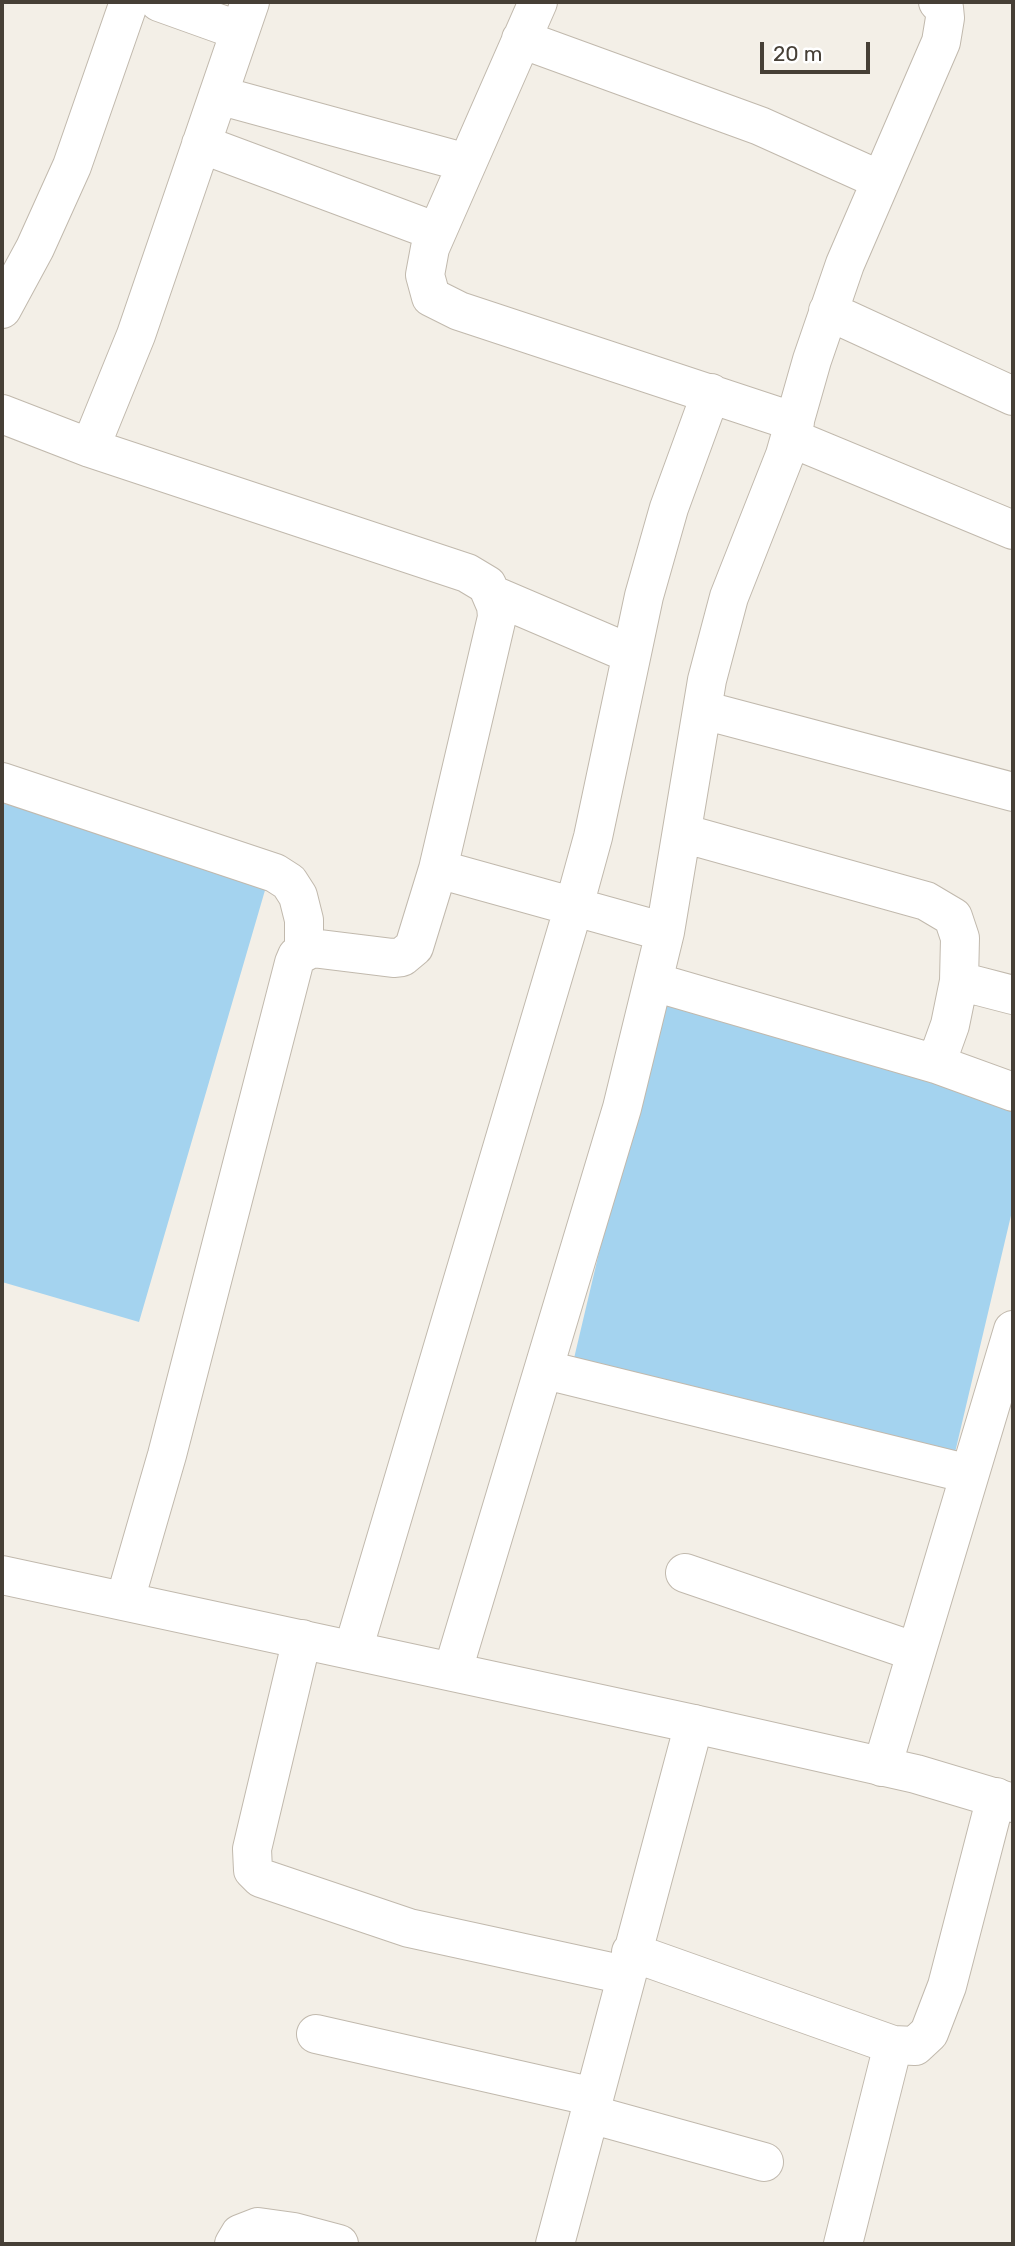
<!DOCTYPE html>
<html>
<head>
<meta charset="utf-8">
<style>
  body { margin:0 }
  #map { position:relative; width:1015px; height:2246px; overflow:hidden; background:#f3efe7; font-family:Rubik,sans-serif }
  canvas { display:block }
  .frame { position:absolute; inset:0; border:4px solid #463f36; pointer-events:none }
  .scale { position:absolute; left:760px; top:42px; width:110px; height:32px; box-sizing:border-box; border:4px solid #463f36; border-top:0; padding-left:9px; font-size:21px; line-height:24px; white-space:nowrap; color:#463f36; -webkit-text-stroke:5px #fff; paint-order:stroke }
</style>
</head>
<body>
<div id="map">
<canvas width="1015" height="2246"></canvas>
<div class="frame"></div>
<div class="scale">20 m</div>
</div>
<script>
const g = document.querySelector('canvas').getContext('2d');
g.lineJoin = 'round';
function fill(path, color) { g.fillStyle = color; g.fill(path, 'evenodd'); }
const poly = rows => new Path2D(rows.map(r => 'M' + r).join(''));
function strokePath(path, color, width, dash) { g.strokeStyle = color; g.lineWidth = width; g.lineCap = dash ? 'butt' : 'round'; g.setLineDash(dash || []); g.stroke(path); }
const water = poly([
  [2,803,268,880,139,1322,2,1282],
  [658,1003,1013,1088,1013,1207,953,1461,571,1371]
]);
const minor = poly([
  [159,2,240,31],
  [538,2,430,248,425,275,431,297,459,311,795,422],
  [521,39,760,126,880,180],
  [218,95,467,163],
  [201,144,437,232],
  [2,309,35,248,72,166,129,2],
  [828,311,1013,396],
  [2,414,90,448,467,573,487,585,496,606,497,617,438,869,414,947,402,957,393,958,312,948,297,956,294,963,167,1455,125,1600],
  [791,438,1013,530],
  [90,448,136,335,250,2],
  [493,595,631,654],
  [703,710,1013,792],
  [2,782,275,873,289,882,298,896,304,920,304,951],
  [682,833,926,901,953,917,960,938,959,981,950,1025,936,1064],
  [438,869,665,932],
  [959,981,1013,995],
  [654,982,936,1064,1013,1092],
  [546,1370,969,1474],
  [685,1573,916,1652],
  [302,1639,252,1849,253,1870,261,1878,409,1928,625,1975],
  [353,1650,574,906,593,837,644,596,669,508,711,393],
  [453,1670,622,1108,665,932,707,680,729,597,785,455,812,360,845,264,941,42,945,18,944,8,938,2],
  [882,1767,1013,1330],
  [631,1952,893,2045,915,2046,929,2033,947,1986,996,1797],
  [316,2034,594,2097],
  [590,2114,764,2162],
  [234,2244,240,2234,258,2227,294,2232,339,2244],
  [555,2244,694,1724],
  [843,2244,893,2045]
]);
const tertiary = poly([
  [2,1575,694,1724,916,1774,1013,1803]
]);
fill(water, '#a4d3ef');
strokePath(minor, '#c1b9ad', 40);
strokePath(tertiary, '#c1b9ad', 40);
strokePath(minor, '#fff', 38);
strokePath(tertiary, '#fff', 38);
</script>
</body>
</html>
